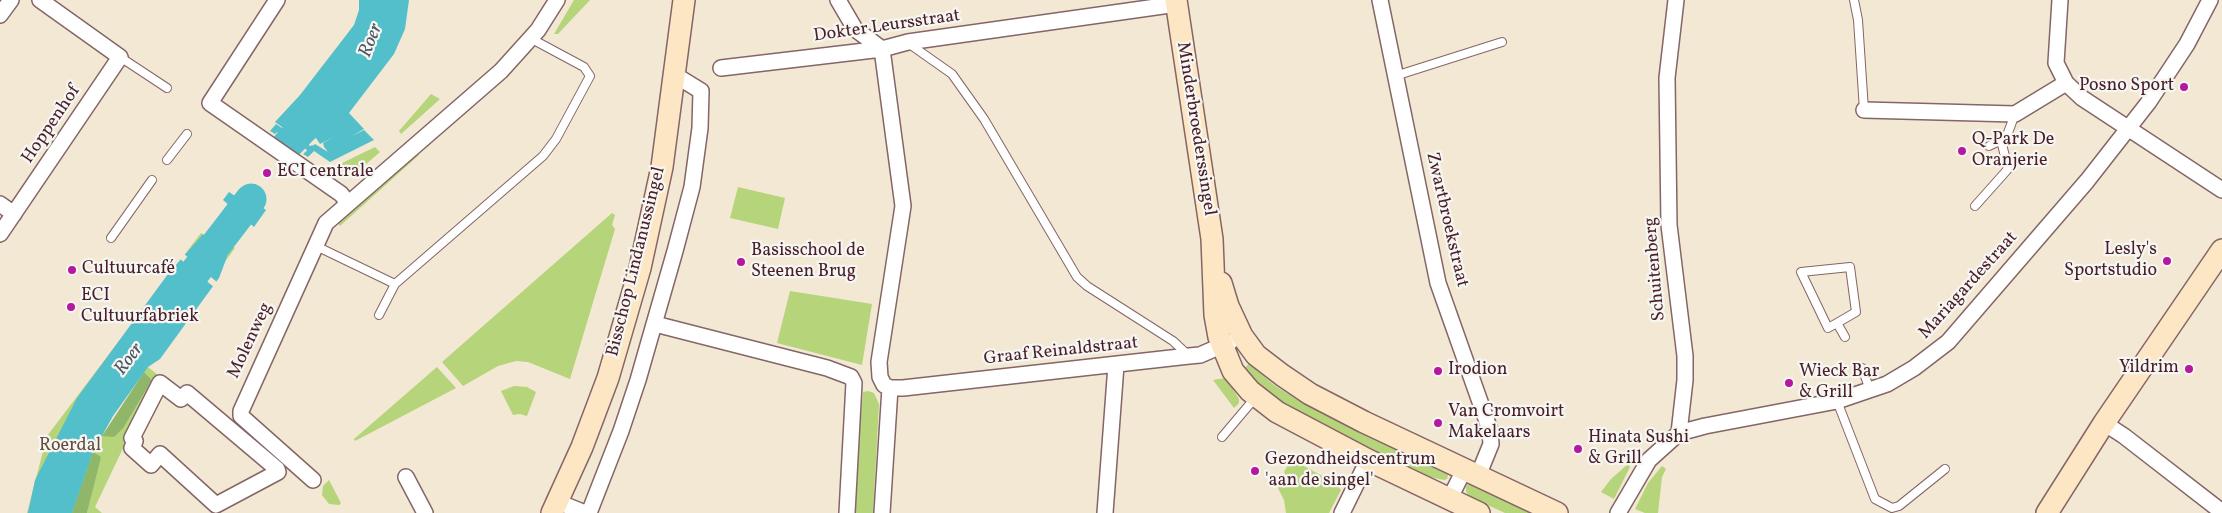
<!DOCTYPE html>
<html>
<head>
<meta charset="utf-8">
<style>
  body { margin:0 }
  canvas { display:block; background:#f2e8d4 }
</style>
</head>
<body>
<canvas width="2222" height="513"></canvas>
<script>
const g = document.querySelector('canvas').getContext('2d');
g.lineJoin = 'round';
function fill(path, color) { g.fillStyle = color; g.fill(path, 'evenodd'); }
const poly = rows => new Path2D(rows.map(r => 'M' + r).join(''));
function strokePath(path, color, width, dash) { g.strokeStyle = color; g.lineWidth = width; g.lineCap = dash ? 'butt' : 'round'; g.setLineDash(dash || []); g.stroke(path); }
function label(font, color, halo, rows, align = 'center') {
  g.font = font + ' Vollkorn,serif'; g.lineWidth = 4.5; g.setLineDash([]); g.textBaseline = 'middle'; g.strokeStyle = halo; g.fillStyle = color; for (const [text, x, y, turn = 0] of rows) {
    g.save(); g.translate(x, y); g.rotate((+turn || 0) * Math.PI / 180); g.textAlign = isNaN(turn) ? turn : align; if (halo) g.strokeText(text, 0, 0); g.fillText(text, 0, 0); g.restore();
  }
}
const green = poly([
  [574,0,590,0,558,34,554,34],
  [431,94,440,99,401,134,399,131],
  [375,147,380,152,357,172,348,174,334,167],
  [416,152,419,155,340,226,337,222],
  [738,187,785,198,778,229,730,218],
  [612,213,615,215,612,225,615,229,570,379,528,362,516,361,498,366,463,386,442,362],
  [209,228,235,248,113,412,102,436,124,427,152,380,144,372,148,367,163,379,149,394,95,507,102,513,87,513,100,457,75,513,27,513,47,436,201,233,204,235],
  [790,291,872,304,862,365,777,343],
  [1249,364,1274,385,1296,399,1445,467,1448,475,1447,479,1444,480,1430,477,1275,402,1243,369],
  [437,367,456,388,355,441,354,439],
  [1226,378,1239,399,1239,403,1234,408,1213,380],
  [514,386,527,387,536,392,527,416,520,414,513,415,501,391],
  [868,391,874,393,879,404,873,513,853,513,863,392],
  [1280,453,1335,483,1341,490,1329,513,1286,513,1284,500,1278,488,1286,482,1287,477,1284,472,1290,461],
  [1628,464,1630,467,1614,499,1601,492,1611,479],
  [1662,466,1666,469,1662,477,1658,513,1645,513,1635,509,1648,483],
  [329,480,341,503,339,505,329,504,322,495,323,486],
  [1469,483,1546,513,1505,513,1470,497,1466,492,1466,486]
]);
const forest = poly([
  [144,372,152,380,124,427,114,437,102,436],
  [93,452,101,457,87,513,72,513]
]);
const water = poly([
  [359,0,409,0,405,29,394,54,349,113,364,129,352,136,364,130,374,140,330,162,314,151,308,157,303,154,315,144,328,152,324,147,323,143,334,137,320,144,316,138,298,147,277,132,275,134,270,131,276,124,299,139,275,122,300,95,354,25,359,10],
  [239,191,266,210,254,227,223,200,229,192,235,196],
  [203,234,227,257,219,278,160,359,148,367,113,416,93,452,72,513,28,513,35,480,77,398,168,274]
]);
const pier = poly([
  [183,253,218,283,215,288,179,258]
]);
const stream = poly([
  [297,135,310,150,312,148]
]);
const river = poly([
  [288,144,326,105],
  [189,280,251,199]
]);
const lane = poly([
  [1854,0,1858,20,1864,110],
  [908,43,952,74,984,119,1077,277,1087,286,1173,341,1189,356],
  [120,57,167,88],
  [1395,76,1502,42],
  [1989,146,2006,138,2015,114],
  [167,160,187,134],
  [1975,206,2008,169,2001,140],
  [111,238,152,180],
  [316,246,395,284,543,156,556,139,590,76,584,67,530,38],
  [379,315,395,284],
  [1837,323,1828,328,1801,272,1850,267,1856,312,1837,323,1845,337],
  [1862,368,1870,390],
  [1837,401,1875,499,1892,508,1899,506,1945,469],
  [1222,437,1255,398]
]);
const street = poly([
  [277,0,210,103,341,194,348,203],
  [838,0,855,29,882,49,903,206,879,362,880,377,884,385,890,388,903,388,1189,356,1200,355,1230,342],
  [1380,0,1438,283,1490,430,1491,444,1478,476],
  [2060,0,2056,63,2066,83,2082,98,2222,190],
  [0,15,11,0],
  [721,68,882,49,908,42,1177,4],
  [1864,110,2015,114,2066,83],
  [0,204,14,214],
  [0,234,120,57,40,0],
  [655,324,827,368,851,377,854,383,847,513],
  [160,383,181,399,187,393,277,469,278,472,216,505,160,454,151,465,132,448,135,441,132,438,160,383],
  [2104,423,2124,436,2222,512],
  [1679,433,1705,426,1837,401,1887,384,1914,368,1948,342,2087,181,2148,103,2187,44,2210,0],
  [406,477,425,513],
  [313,480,241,416,241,411,326,223,501,71,538,30,557,0],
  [1449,500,1464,470],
  [558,502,585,513],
  [589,513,621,431,638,380,675,251,692,187,700,128,701,91,675,75],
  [882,513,890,388],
  [1105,513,1116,365],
  [1342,513,1368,460],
  [1618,513,1649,460,1679,433,1685,380,1685,356,1669,225,1667,78,1676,0]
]);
const secondary = poly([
  [1176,0,1212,239,1215,315,1219,337,1233,371,1250,391,1277,412,1368,460,1479,513],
  [1221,283,1228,306,1242,336,1256,355,1282,375,1310,394,1364,422,1557,513],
  [552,513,582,447,608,378,640,268,662,167,684,0],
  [2047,513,2104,423,2222,250]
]);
const markers = [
  [2184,87,5,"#b5179e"],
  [1962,151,5,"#b5179e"],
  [267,173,5,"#b5179e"],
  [2167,261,5,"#b5179e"],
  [741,262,5,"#b5179e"],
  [72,270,5,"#b5179e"],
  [71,307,5,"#b5179e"],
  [2189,369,5,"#b5179e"],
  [1438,371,5,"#b5179e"],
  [1789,383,5,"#b5179e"],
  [1438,423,5,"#b5179e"],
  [1578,449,5,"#b5179e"],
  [1255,471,5,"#b5179e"]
];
const streetNames = [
  ["Dokter Leursstraat",887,27,-8],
  ["Hoppenhof",52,125,-56],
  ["Minderbroederssingel",1195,129,81],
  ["Zwartbroekstraat",1446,220,77],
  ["Bisschop Lindanussingel",637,262,-76],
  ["Schuitenberg",1656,269,-95],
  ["Mariagardestraat",1969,286,-48],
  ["Molenweg",251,341,-65],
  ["Graaf Reinaldstraat",1061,352,-6]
];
const poiNames = [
  ["Posno Sport",2174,87,"right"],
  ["Q-Park De",1972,141],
  ["Oranjerie",1972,162],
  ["ECI centrale",277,173],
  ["Lesly's",2157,251,"right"],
  ["Sportstudio",2157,272,"right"],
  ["Basisschool de",751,252],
  ["Steenen Brug",751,273],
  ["Cultuurcafé",82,270],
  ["ECI",81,297],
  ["Cultuurfabriek",81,318],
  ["Yildrim",2179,369,"right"],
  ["Irodion",1448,371],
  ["Wieck Bar",1799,373],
  ["& Grill",1799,394],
  ["Van Cromvoirt",1448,413],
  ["Makelaars",1448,434],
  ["Hinata Sushi",1588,439],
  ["& Grill",1588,460],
  ["Gezondheidscentrum",1265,461],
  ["'aan de singel'",1265,482]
];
const parkNames = [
  ["Roerdal",70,447]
];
const waterNames = [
  ["Roer",372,41,-69],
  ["Roer",130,360,-53]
];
fill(green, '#b6d47a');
fill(forest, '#90b66a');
fill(water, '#53bfcb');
fill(pier, '#f2e8d4');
strokePath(stream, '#53bfcb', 5);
strokePath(river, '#53bfcb', 31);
strokePath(lane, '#856566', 10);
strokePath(street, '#856566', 18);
strokePath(secondary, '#856566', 24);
strokePath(lane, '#fff', 8);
strokePath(street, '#fff', 15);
strokePath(secondary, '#fce6c4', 21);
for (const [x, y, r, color] of markers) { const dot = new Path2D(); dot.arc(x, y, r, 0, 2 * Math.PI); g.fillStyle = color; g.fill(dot); strokePath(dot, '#f6f6f2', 2); }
label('18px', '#4a1f2b', '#f6f6f2', streetNames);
label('18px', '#4a1f2b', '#f6f6f2', poiNames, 'left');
label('18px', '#654c3f', '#f6f6f2', parkNames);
label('italic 19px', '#4d5763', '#f6f6f2', waterNames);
</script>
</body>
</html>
